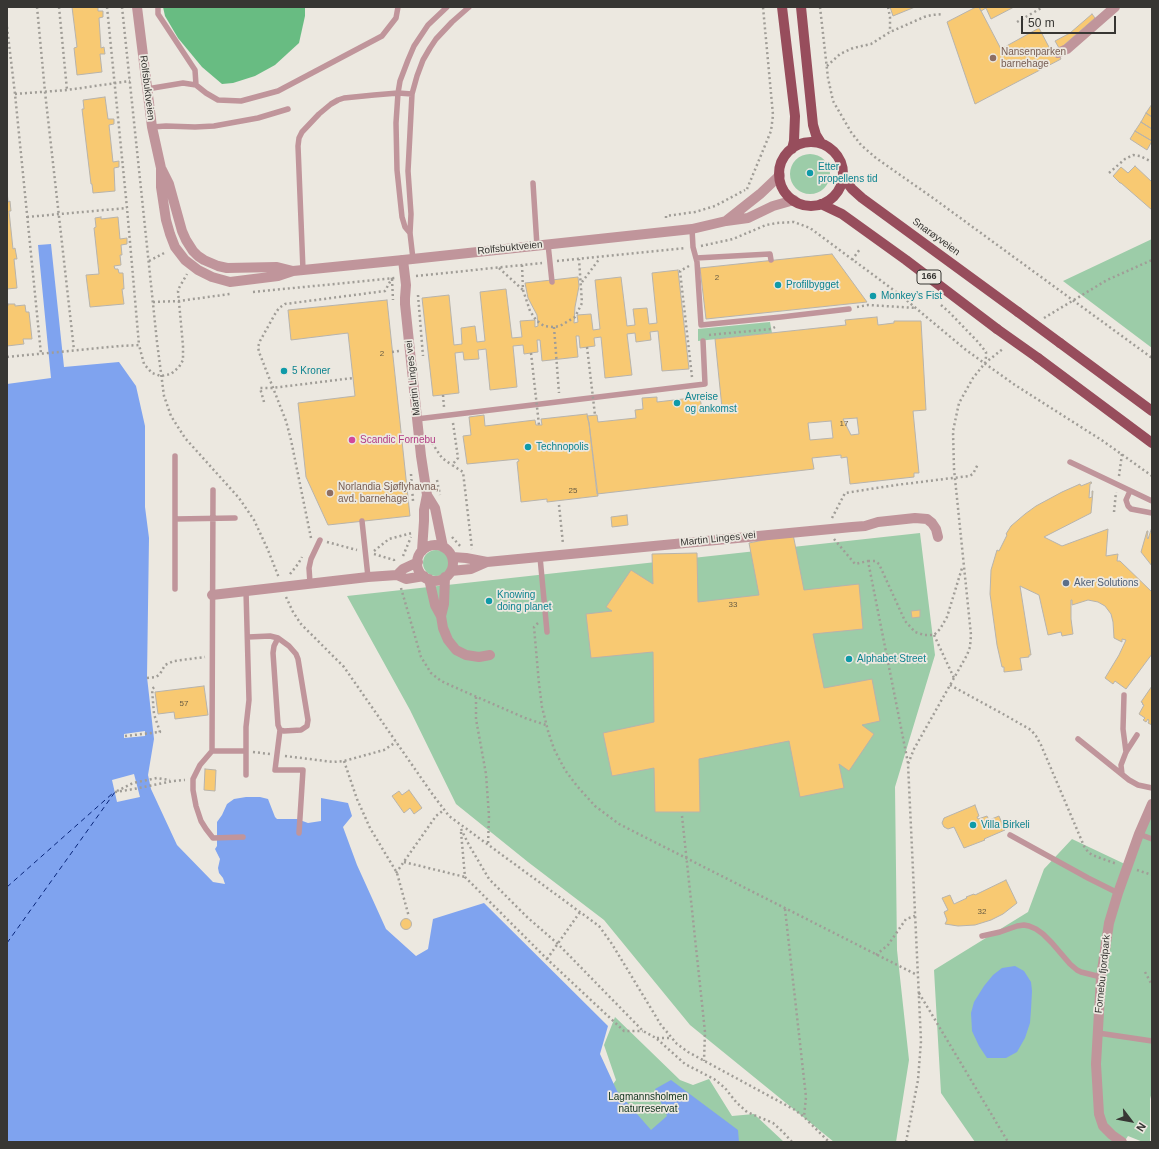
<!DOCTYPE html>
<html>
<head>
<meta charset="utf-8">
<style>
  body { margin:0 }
  #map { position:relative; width:1159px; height:1149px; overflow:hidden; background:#ece8e0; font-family:Arial,sans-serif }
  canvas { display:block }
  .frame { position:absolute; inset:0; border:8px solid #373633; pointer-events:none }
  .north { position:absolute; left:1111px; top:1101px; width:40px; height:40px; -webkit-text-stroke:3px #ece8e0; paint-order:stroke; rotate:122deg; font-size:11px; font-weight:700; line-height:16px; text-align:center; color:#373633 }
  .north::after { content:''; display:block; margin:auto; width:14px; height:18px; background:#373633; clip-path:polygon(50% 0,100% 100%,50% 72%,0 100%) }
  .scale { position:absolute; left:1021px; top:16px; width:95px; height:18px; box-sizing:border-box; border:2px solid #373633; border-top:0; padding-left:5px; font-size:12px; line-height:14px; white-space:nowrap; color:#373633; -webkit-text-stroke:3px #ece8e0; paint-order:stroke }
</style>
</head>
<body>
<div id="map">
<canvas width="1159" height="1149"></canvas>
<div class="frame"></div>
<div class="north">N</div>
<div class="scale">50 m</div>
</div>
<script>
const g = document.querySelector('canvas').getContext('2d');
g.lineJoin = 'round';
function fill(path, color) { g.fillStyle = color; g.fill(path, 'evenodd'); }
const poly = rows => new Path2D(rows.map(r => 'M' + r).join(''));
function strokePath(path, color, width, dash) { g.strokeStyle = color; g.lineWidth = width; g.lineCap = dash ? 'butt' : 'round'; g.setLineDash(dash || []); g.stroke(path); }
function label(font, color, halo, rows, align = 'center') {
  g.font = font + ' Arial,sans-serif'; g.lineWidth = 3.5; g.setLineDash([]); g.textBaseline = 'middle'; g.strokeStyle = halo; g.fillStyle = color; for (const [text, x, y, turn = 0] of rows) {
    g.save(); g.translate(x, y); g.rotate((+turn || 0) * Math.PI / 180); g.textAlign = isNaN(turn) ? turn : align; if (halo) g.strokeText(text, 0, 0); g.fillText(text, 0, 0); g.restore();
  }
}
const green = poly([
  '790 174a20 20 0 1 1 40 0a20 20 0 1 1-40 0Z',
  [1152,239,1152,348,1063,281],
  [770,322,772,333,698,341,698,329],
  [920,533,935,655,895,787,897,950,909,1060,896,1142,834,1142,690,1025,604,920,528,862,456,804,410,710,347,596],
  '423 563a13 13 0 1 1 26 0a13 13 0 1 1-26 0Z',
  [1152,809,1152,1092,1150,1099,1150,1142,1143,1142,1128,1136,1124,1142,975,1142,941,1093,934,970,1028,912,1044,869,1072,839,1129,866],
  [615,1017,680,1080,693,1085,709,1079,732,1116,754,1114,784,1142,572,1142,616,1080,604,1045]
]);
const forest = poly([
  [163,7,305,7,305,16,299,43,275,65,255,76,233,83,222,84,202,67,178,38,165,16]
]);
const water = poly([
  [51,244,64,367,119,362,136,386,145,426,145,507,149,538,147,677,154,739,148,775,151,789,177,845,213,882,225,884,223,878,219,873,218,868,220,859,215,849,217,846,217,822,222,815,227,804,234,799,246,797,260,797,268,799,275,817,277,819,297,819,308,823,321,821,321,798,348,803,352,816,343,827,357,865,386,929,416,956,428,949,433,919,484,903,608,1026,600,1054,617,1091,651,1130,667,1116,655,1089,671,1080,738,1130,739,1142,7,1142,7,384,51,378,38,245],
  [1015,966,1024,971,1031,982,1032,991,1031,1010,1030,1023,1025,1038,1017,1052,1006,1058,987,1058,979,1046,972,1031,971,1013,974,1002,984,986,993,975,1002,968]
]);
const pier = poly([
  [145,731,145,736,124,738,124,734],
  [134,774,140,797,117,802,112,780]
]);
const ferry = poly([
  [7,887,113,793],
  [7,943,115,792]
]);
const building = poly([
  [72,7,98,7,98,11,103,11,103,17,99,18,101,48,104,47,105,54,100,54,102,72,77,75,74,48,77,47,72,7],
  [890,7,915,7,893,16,890,7],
  [976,7,979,7,1001,49,1039,28,1050,49,1056,49,1061,59,975,104,947,22,976,7],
  [979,7,1014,7,991,19,986,8,981,11,979,7],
  [1092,14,1095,18,1063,46,1059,48,1055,41,1070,33,1092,14],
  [105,97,108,119,114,119,114,124,109,125,113,162,119,161,119,167,114,168,115,191,93,193,92,184,91,184,82,109,84,109,83,100,105,97],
  [1152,104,1152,117,1146,113,1152,104],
  [1146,113,1152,117,1152,129,1141,122,1146,113],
  [1141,122,1152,129,1152,141,1135,131,1141,122],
  [1135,131,1152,141,1147,150,1130,139,1135,131],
  [1135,166,1152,182,1152,210,1121,183,1120,183,1113,176,1121,167,1128,173,1135,166],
  [7,190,8,202,10,201,11,211,9,211,13,249,15,248,17,259,14,259,17,288,7,289,7,190],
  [101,217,101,219,118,217,120,239,127,238,127,244,121,245,122,255,120,255,121,265,114,266,115,269,118,269,119,273,123,273,124,289,122,289,124,304,90,307,86,275,99,274,94,228,96,227,95,218,101,217],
  [832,254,867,302,706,319,700,268,832,254],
  [678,270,689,369,662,371,658,331,650,332,651,340,636,342,635,333,627,334,632,375,605,378,601,337,594,338,595,346,580,348,579,336,576,336,578,357,542,361,540,340,537,340,538,352,524,354,523,345,513,346,517,387,490,390,486,349,478,350,479,359,464,360,463,352,455,353,459,393,433,396,422,298,449,295,454,345,462,344,461,328,475,326,477,342,485,341,480,292,506,289,512,338,522,337,520,321,535,320,535,327,538,326,537,315,528,298,525,283,578,277,579,286,575,307,574,323,578,322,577,315,591,314,593,330,600,329,595,280,621,277,627,326,635,325,633,309,647,308,649,324,657,323,652,273,678,270],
  [387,300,410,516,328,525,306,477,298,403,355,396,348,333,291,340,288,310,387,300],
  [8,304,15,304,15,306,25,305,26,312,29,312,32,339,23,339,24,344,7,346,7,306,8,306,8,304],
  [877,317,878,325,894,323,894,321,921,321,926,410,913,411,919,473,914,473,914,477,850,484,847,457,841,458,841,455,812,458,814,469,597,494,589,423,587,416,597,415,598,422,636,418,635,410,643,409,642,398,657,397,657,402,700,397,702,410,722,408,715,339,846,325,845,320,877,317],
  [857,418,859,434,851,435,843,419,857,418],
  [831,421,833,438,810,440,808,423,831,421],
  [587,414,589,423,598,496,547,502,547,499,521,502,517,462,519,461,518,459,467,464,463,436,471,435,469,417,484,415,485,426,535,420,536,425,542,425,541,419,587,414],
  [1091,482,1092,483,1090,484,1089,498,1092,497,1092,491,1093,491,1091,513,1044,537,1062,546,1108,529,1106,556,1118,554,1117,561,1120,561,1152,592,1152,654,1126,689,1115,681,1113,684,1105,678,1119,655,1126,640,1122,639,1122,642,1114,638,1113,622,1111,614,1105,606,1098,602,1088,600,1072,605,1072,600,1071,600,1071,619,1073,634,1062,636,1061,632,1048,635,1039,595,1020,586,1031,655,1029,655,1029,657,1020,658,1022,670,1004,672,1004,667,1002,667,997,645,990,594,991,570,997,550,999,551,1007,535,1006,534,1011,526,1025,514,1036,506,1062,492,1080,484,1081,486,1091,482],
  [627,515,628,525,612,527,611,517,627,515],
  [1152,527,1152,566,1141,552,1147,531,1148,531,1147,537,1148,539,1152,527],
  [793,534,804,590,859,584,863,629,813,634,824,688,872,679,880,721,862,725,874,734,849,771,839,764,844,788,800,797,789,741,699,759,700,812,655,812,654,768,612,776,603,733,654,722,653,652,591,658,586,614,612,611,606,607,631,570,653,584,652,554,697,553,698,602,759,595,749,543,793,534],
  [920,610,920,617,912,618,911,611,920,610],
  [204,686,208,715,175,719,174,712,158,714,155,692,204,686],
  [1152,686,1152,725,1148,723,1149,721,1148,719,1146,722,1143,720,1145,718,1139,714,1144,705,1142,704,1143,703,1141,702,1152,686],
  [205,769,216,770,215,791,204,790,205,769],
  [409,790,422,808,414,814,410,808,404,813,392,796,399,791,402,795,409,790],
  [975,805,979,816,977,817,978,819,987,816,989,820,999,816,1005,830,984,839,985,840,964,848,954,827,948,829,944,827,942,823,944,818,975,805],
  [1006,880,1017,903,1003,914,991,920,975,925,958,926,945,924,947,920,944,912,948,910,942,898,950,895,954,904,967,898,966,897,974,894,975,895,1006,880],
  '400.5 924a5.5 5.5 0 1 1 11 0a5.5 5.5 0 1 1-11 0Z'
]);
const path = poly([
  [37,7,45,92,74,350],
  [59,7,67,90],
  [107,7,127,208,139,345],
  [122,7,157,342,164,396,171,416,185,438,239,498,254,520,268,550,279,578],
  [820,7,828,78,833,101,851,132,861,145,876,158,933,198,1152,358],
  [888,7,890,17,890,32],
  [1017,22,1043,7],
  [7,27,15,94,41,354],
  [827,66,840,54,853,48,871,44,890,32,924,17,932,15,943,14],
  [15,94,67,90,130,81],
  [1109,173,1125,159,1133,155,1140,156,1152,162],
  [747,189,771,131,773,115,763,7],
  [27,217,127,208],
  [666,218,666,216,695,212,715,206,745,190],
  [701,246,733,239,766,225,777,223,794,222,810,228,899,294,966,350,1015,385,1103,441,1152,476],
  [852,260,860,249],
  [149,261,166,252],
  [557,261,686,248],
  [522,265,523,290,530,311,536,320,544,326,554,327,560,326,575,317,582,303,579,259],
  [689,266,680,271,692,377],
  [499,268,523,290],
  [416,276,542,263],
  [392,279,393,300],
  [582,282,600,258],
  [253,292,395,278],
  [418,295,423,356],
  [153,302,179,301,230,294],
  [941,305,949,312,978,342,986,352,986,357,985,363],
  [857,307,868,305,916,308],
  [1044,318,1107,280,1152,260],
  [554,327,559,393],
  [709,335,771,329,775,327],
  [392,352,399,351],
  [7,357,120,346,139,345,144,364,152,373,161,376,171,374,179,367,183,360,183,346,178,291,179,288,187,274],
  [443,395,444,407],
  [264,402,260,388,272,388,353,378],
  [453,423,458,458,452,465,463,472,472,549],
  [432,443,442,458,452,465],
  [411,474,413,501],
  [1119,476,1122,454],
  [437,480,440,495],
  [559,505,563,544],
  [1114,512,1116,492],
  [832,518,845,493,896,485,969,476,973,474,978,464],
  [452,537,461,547],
  [311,538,291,440,286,421,259,352,258,347,260,341,275,314,279,308,285,304,385,291,392,278],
  [834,539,855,564,868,561,908,763],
  [327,542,357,550],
  [374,551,389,539,412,533],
  [374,554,394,560,394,562],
  [403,556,411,537],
  [868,561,875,561,879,564,905,621,915,632,924,635,934,635,940,629,947,617,962,568],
  [290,574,298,564,302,557],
  [401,588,421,657,431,673,441,681,452,686,525,718,546,725],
  [286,597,293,612,301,624,344,667,433,795,449,816,599,926,612,944,661,1025,677,1044,688,1052,795,1110,804,1117,829,1142],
  [538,623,534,627,539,684,542,707,548,731,554,749,565,770,577,786,595,806,619,824,917,975],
  [934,635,954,678],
  [147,678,156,677,160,674,165,665,174,661,205,657],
  [950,685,1003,714,1031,730,1036,736,1041,745,1084,846,1088,852,1092,855,1117,864],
  [476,697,476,719,486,774,489,816,488,845],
  [125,736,160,732,154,714,152,689,156,686],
  [253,752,270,754],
  [285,756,333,762,344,761,384,750,396,742],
  [344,761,357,799,370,828,397,873,409,917],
  [117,791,133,783,157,778,170,780],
  [115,792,134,789,173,781,185,780],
  [682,816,705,1032,704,1061],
  [461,829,469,845,489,879,527,917,558,944,643,1031,656,1038,685,1064,714,1079,725,1088,736,1102,747,1112,773,1123,783,1132,792,1142],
  [461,832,465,877,547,959,624,1031,643,1031],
  [404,862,465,877],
  [1137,870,1152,875],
  [396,873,436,816,444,810],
  [785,909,806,1097,804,1117],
  [876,955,888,945,906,919,915,916],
  [547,959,580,912],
  [1145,972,1152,985],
  [919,993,1008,1142],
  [657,1038,671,1038],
  [906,1142,918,1080,921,1041,908,764,914,749,967,655,970,647,971,635,954,469,953,431,959,403,973,378,985,363,1004,348]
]);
const service = poly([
  [158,7,158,14,162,20,195,70,196,85],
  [147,89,183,83,196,85,206,93,218,100,241,101,278,91,382,36,396,18,398,7],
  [152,127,166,126,195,127,214,126,258,118,288,109],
  [533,183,537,246],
  [692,229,693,247,697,262,701,325,781,317,849,309],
  [410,233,405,227,402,217,397,170,396,123,398,93,400,81,408,60,414,46,428,25,447,7],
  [548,244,552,282],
  [696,258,770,254,771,260],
  [413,259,410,233,411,214,408,171,412,94,417,76,423,60,430,48,436,39,452,22,469,7],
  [303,270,298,146,299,138,302,132,319,114,331,104,338,100,344,98,374,95,398,93,412,94],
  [417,419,705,384,703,341],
  [175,456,175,589],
  [1070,462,1152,501],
  [213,490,212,751,200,765,193,779,193,790,196,806,201,821,206,829,213,838,243,837],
  [1130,491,1126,500,1128,506,1131,509,1152,513],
  [175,519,235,518],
  [362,521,368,577],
  [540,557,547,632],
  [310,583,309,568,311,559,320,540],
  [248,637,270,636,278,638,289,646,296,654,298,659,308,720,307,726,301,730,284,731,280,730,278,725,273,653,274,646,278,638],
  [1124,695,1123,729,1126,752],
  [280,730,275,770,303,770,299,833],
  [1078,739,1129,780,1138,785,1152,788],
  [212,751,246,751],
  [1122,774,1121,765,1126,752,1137,735],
  [246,775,246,727,249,700,246,591],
  [1139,834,1152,839],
  [1010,835,1088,878,1118,893],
  [982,936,1000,932,1017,926,1024,925,1029,926,1036,929,1043,934,1052,943,1070,964,1077,970,1081,972,1101,977],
  [1098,1033,1152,1041]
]);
const minor = poly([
  [1058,53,1067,49,1115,7],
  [403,260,406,285,405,298,405,304,421,456,427,495,424,510,424,521,422,551],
  [427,495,435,508,443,547],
  '417 563a18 18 0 1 1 36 0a18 18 0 1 1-36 0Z',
  [452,557,466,558,487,562,852,527,865,526,878,522,915,518,927,519,932,523,936,529,938,537],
  [451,571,471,569,487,562],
  [397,575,403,569,418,562],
  [445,577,444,604,441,616,443,628,448,640,456,650,466,655,479,657,490,655],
  [429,579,435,605,441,616],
  [212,595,368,577,397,575,406,579,424,576],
  [1122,1142,1112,1135,1103,1126,1099,1114,1096,1064,1101,977,1109,923,1118,893,1139,834,1152,804]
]);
const tertiary = poly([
  [137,7,152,127,161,168,169,184,182,231,186,240,193,251,198,256,204,260,218,266,227,268,277,267,293,271],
  [161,168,161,187,166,220,170,234,175,247,185,260,198,270,212,277,230,282,278,276,293,271,403,260,692,229,726,221,748,218,773,206,794,200],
  [726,221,760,194,780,175]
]);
const primary = poly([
  [782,7,795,116,794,141,792,149],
  [801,7,813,125,816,135,821,143],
  '779 174a32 32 0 1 1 64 0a32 32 0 1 1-64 0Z',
  [843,177,852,189,862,198,1018,312],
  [821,204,842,214,906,260,997,329],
  [1060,343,1152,411],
  [1038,358,1152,443]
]);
const pathBridge = poly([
  [587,347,595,415],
  [531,353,539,425]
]);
const primaryBridge = poly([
  [1018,312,1060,343],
  [997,329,1038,358]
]);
const markers = [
  [993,58,4,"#8d6e63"],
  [810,173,4,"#0f9aa8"],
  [778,285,4,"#0f9aa8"],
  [873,296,4,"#0f9aa8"],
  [284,371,4,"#0f9aa8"],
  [677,403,4,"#0f9aa8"],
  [352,440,4,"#d1479c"],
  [528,447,4,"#0f9aa8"],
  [330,493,4,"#8d6e63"],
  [1066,583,4,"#5c6f8a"],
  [489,601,4,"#0f9aa8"],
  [849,659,4,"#0f9aa8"],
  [973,825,4,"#0f9aa8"]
];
const numberNames = [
  ["2",717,278],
  ["2",382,354],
  ["17",844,424],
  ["25",573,491],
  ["33",733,605],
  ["57",184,704],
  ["32",982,912]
];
const shields = [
  [929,277,24]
];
const shieldNames = [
  ["166",929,277]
];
const educationNames = [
  ["Nansenparken",1001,52],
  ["barnehage",1001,64],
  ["Norlandia Sjøflyhavna,",338,487],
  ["avd. barnehage",338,499]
];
const streetNames = [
  ["Rolfsbuktveien",147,88,83],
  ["Snarøyveien",936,237,36],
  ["Rolfsbuktveien",510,248,-6],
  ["Martin Linges vei",413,378,-96],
  ["Martin Linges vei",718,539,-6],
  ["Fornebu fjordpark",1103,974,-84]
];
const cultureNames = [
  ["Etter",818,167],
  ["propellens tid",818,179],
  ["Profilbygget",786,285],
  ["Monkey’s Fist",881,296],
  ["5 Kroner",292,371],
  ["Avreise",685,397],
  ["og ankomst",685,409],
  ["Technopolis",536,447],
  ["Knowing",497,595],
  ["doing planet",497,607],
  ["Alphabet Street",857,659],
  ["Villa Birkeli",981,825]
];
const hotelNames = [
  ["Scandic Fornebu",360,440]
];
const serviceNames = [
  ["Aker Solutions",1074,583]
];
const parkNames = [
  ["Lagmannsholmen",648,1097],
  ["naturreservat",648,1109]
];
fill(green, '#9ccca8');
fill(forest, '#68bc82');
fill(water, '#7fa3ef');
fill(pier, '#ece8e0');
strokePath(ferry, '#08257a', 1, [5, 4]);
fill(building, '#f8c972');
strokePath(building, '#b7b3ac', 1);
strokePath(path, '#a09d97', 2.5, [2, 3]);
strokePath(service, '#c0959b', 5.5);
strokePath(minor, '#c0959b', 10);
strokePath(tertiary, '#c0959b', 10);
strokePath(primary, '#974d5c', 10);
strokePath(pathBridge, '#a09d97', 2.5, [2, 3]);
strokePath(primaryBridge, '#974d5c', 10);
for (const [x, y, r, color] of markers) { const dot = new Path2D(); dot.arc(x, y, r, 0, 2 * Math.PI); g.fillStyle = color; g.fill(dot); strokePath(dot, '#ece8e0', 1.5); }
label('8px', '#675b43', null, numberNames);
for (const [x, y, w] of shields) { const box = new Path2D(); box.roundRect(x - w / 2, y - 7, w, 14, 3); g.fillStyle = '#ece8e0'; g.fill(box); strokePath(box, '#373633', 1); }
label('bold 9px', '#373633', null, shieldNames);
label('10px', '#785e54', '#ece8e0', educationNames, 'left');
label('10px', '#373633', '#ece8e0', streetNames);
label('10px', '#0d838f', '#ece8e0', cultureNames, 'left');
label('10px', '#b23c85', '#ece8e0', hotelNames, 'left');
label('10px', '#4e5e75', '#ece8e0', serviceNames, 'left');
label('10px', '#10341d', '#ece8e0', parkNames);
</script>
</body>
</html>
